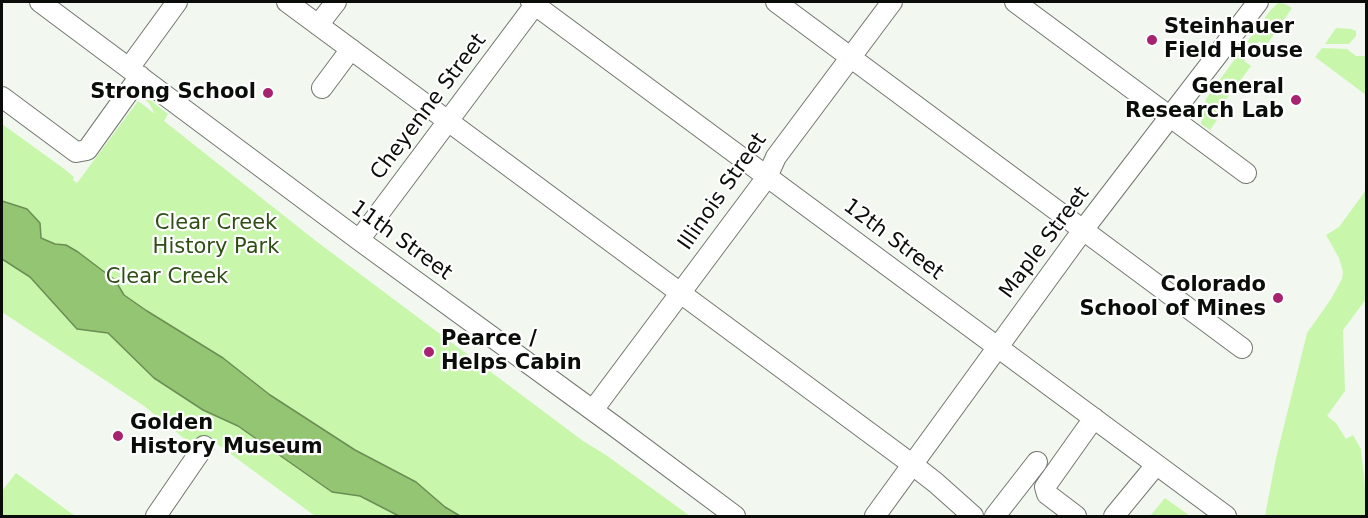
<!DOCTYPE html>
<html>
<head>
<meta charset="utf-8">
<style>
  body { margin:0 }
  #map { position:relative; width:1368px; height:518px; overflow:hidden; background:#f2f7ef; font-family:"DejaVu Sans",sans-serif }
  canvas { display:block }
  .frame { position:absolute; inset:0; border:3px solid #0b0d0a; pointer-events:none }
</style>
</head>
<body>
<div id="map">
<canvas width="1368" height="518"></canvas>
<div class="frame"></div>
</div>
<script>
const g = document.querySelector('canvas').getContext('2d');
g.lineJoin = 'round';
function fill(path, color) { g.fillStyle = color; g.fill(path, 'evenodd'); }
const poly = rows => new Path2D(rows.map(r => 'M' + r).join(''));
function strokePath(path, color, width, dash) { g.strokeStyle = color; g.lineWidth = width; g.lineCap = dash ? 'butt' : 'round'; g.setLineDash(dash || []); g.stroke(path); }
function label(font, color, halo, rows, align = 'center') {
  g.font = font + ' "DejaVu Sans",sans-serif'; g.lineWidth = 4.5; g.setLineDash([]); g.textBaseline = 'middle'; g.strokeStyle = halo; g.fillStyle = color; for (const [text, x, y, turn = 0] of rows) {
    g.save(); g.translate(x, y); g.rotate((+turn || 0) * Math.PI / 180); g.textAlign = isNaN(turn) ? turn : align; if (halo) g.strokeText(text, 0, 0); g.fillText(text, 0, 0); g.restore();
  }
}
const green = poly([
  [1278,3,1285,4,1292,8,1266,46,1259,41,1255,47,1247,42,1270,11],
  [1336,28,1351,29,1356,31,1356,36,1349,44,1325,44],
  [1322,48,1347,49,1356,56,1366,56,1366,95,1315,57],
  [1242,49,1249,54,1244,61,1251,66,1213,117,1217,120,1210,130,1201,124,1206,99],
  [144,95,168,114,164,121,316,241,583,441,606,455,690,516,315,516,217,444,206,441,198,443,186,440,144,406,2,312,2,124,63,168,74,177,73,180,77,183,138,101,155,114,149,103,141,97],
  [1366,190,1366,299,1343,330,1345,391,1327,416,1336,423,1346,439,1353,435,1361,449,1366,494,1366,516,1265,516,1276,458,1307,333,1331,299,1342,279,1343,272,1339,258,1326,235,1339,227],
  [16,473,75,516,4,516,2,515,2,491],
  [1165,498,1190,516,1150,516]
]);
const water = poly([
  [2,201,27,209,40,223,41,238,55,244,66,245,78,252,115,280,124,295,147,311,223,358,270,395,355,450,416,482,445,507,460,516,399,516,360,496,332,492,238,426,203,410,154,378,108,333,77,329,30,277,2,259,2,201]
]);
const minor = poly([
  [40,2,359,240,613,425,735,516],
  [287,2,913,465,936,483,973,516],
  [531,2,1226,516],
  [776,2,1242,348],
  [1015,2,1246,173],
  [318,25,336,2],
  [129,68,177,2],
  [322,88,351,49],
  [2,97,76,152,87,150,140,76],
  [359,240,537,2],
  [593,410,767,177,776,157,892,2],
  [156,516,204,446],
  [875,516,1083,230,1258,2],
  [995,516,1037,462],
  [1076,516,1047,494,1045,487,1094,418],
  [1114,516,1156,465]
]);
const markers = [
  [1152,40,6,"#a7236f"],
  [268,93,6,"#a7236f"],
  [1296,100,6,"#a7236f"],
  [1278,298,6,"#a7236f"],
  [429,352,6,"#a7236f"],
  [118,436,6,"#a7236f"]
];
const poiNames = [
  ["Steinhauer",1164,28],
  ["Field House",1164,52],
  ["General",1284,88,"right"],
  ["Research Lab",1284,112,"right"],
  ["Strong School",256,93,"right"],
  ["Colorado",1266,286,"right"],
  ["School of Mines",1266,310,"right"],
  ["Pearce /",441,340],
  ["Helps Cabin",441,364],
  ["Golden",130,424],
  ["History Museum",130,448]
];
const streetNames = [
  ["Cheyenne Street",429,107,-53],
  ["Illinois Street",723,192,-55],
  ["12th Street",893,240,37],
  ["11th Street",401,241,36],
  ["Maple Street",1045,243,-53]
];
const parkNames = [
  ["Clear Creek",216,224],
  ["History Park",216,248],
  ["Clear Creek",167,278]
];
fill(green, '#c8f7ac');
fill(water, '#93c573');
strokePath(water, '#6a8e54', 1.5);
strokePath(minor, '#727770', 22);
strokePath(minor, '#fff', 20);
for (const [x, y, r, color] of markers) { const dot = new Path2D(); dot.arc(x, y, r, 0, 2 * Math.PI); g.fillStyle = color; g.fill(dot); strokePath(dot, '#fff', 2); }
label('bold 21px', '#0b0d0a', '#fff', poiNames, 'left');
label('21px', '#0b0d0a', '#fff', streetNames);
label('21px', '#2e4e16', '#fff', parkNames);
</script>
</body>
</html>
